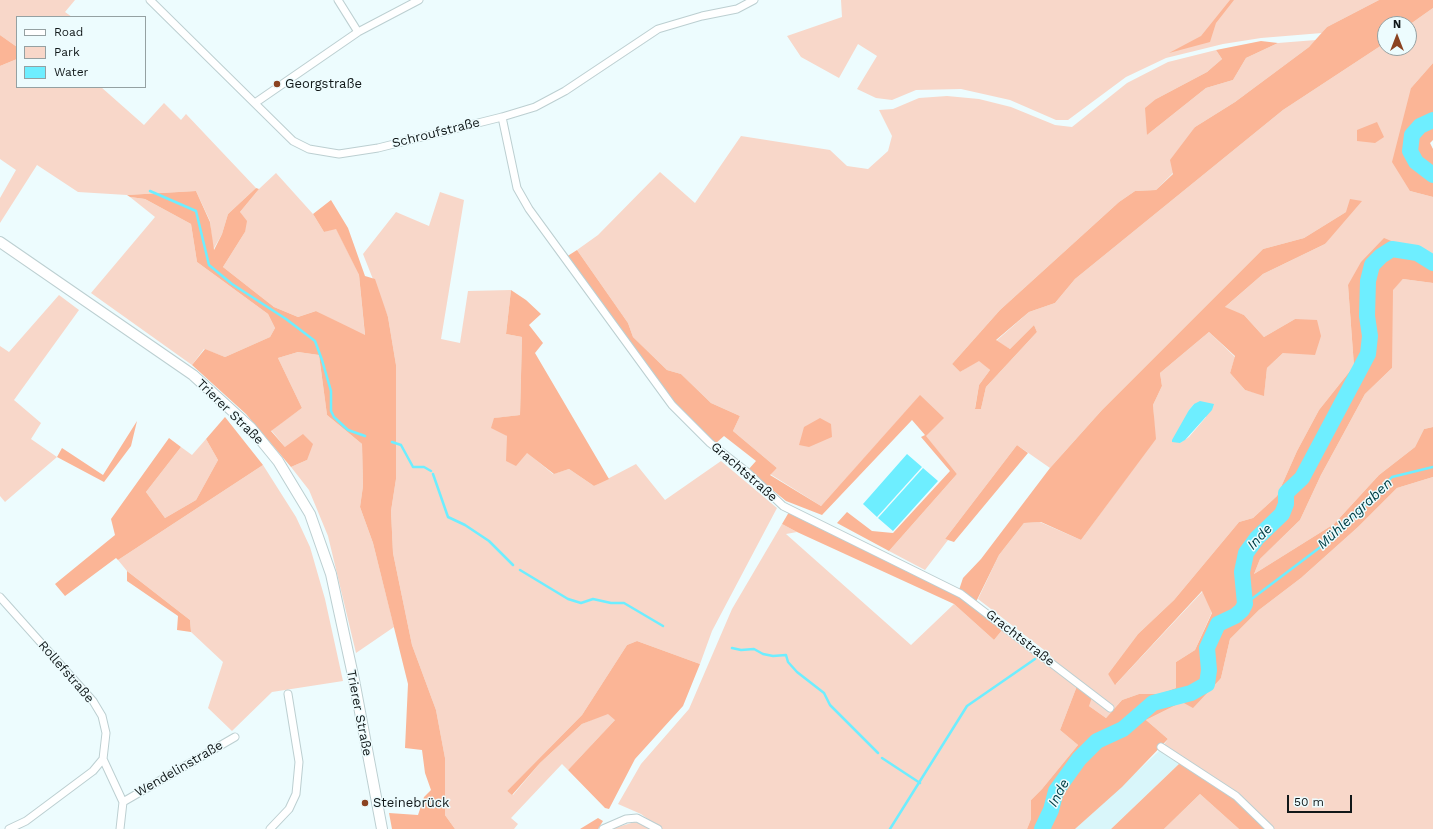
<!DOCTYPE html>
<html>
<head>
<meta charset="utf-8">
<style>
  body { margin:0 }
  #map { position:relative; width:1433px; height:829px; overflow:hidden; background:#edfcfe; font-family:"Work Sans",sans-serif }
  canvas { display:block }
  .legend { position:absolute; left:16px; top:16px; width:130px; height:72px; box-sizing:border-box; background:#edfcfe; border:1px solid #95a1a2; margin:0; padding:5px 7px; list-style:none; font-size:12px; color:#111819 }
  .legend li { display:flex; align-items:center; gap:8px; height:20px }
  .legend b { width:20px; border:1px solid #95a1a2 }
  .north { position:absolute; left:1377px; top:16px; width:40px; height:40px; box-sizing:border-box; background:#edfcfe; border:1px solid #95a1a2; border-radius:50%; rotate:0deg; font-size:11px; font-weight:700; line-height:16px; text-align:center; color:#111819 }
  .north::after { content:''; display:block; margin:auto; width:14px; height:18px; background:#8b4321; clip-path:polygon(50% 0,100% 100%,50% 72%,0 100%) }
  .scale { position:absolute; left:1287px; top:795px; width:65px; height:18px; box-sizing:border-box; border:2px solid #111819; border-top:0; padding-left:5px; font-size:12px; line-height:14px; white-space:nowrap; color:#111819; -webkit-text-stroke:3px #edfcfe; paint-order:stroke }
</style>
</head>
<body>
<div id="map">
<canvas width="1433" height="829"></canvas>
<ul class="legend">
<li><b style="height:5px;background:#fff"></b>Road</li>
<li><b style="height:11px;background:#f8d7c9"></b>Park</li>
<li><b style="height:11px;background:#6eeeff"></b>Water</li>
</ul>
<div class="north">N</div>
<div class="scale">50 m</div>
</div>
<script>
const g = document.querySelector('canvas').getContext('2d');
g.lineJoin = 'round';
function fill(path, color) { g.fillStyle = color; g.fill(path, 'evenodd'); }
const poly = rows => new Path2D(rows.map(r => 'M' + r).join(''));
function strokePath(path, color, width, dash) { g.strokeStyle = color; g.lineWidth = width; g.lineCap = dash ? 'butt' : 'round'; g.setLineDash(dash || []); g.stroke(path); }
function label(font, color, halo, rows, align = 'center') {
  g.font = font + ' "Work Sans",sans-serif'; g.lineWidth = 3; g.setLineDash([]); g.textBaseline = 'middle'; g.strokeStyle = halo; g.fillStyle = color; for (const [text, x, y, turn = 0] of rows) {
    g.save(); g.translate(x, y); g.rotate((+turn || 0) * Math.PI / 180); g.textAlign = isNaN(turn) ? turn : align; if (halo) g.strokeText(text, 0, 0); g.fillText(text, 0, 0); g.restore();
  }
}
const built = poly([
  [1159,751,1180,763,1111,829,1075,829]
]);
const green = poly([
  [0,0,75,0,65,12,72,17,17,17,17,47,0,35],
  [841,0,1379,0,1327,27,1322,33,1261,38,1223,44,1166,58,1126,77,1068,120,1056,120,1010,100,961,89,916,90,892,100,876,98,857,89,877,56,858,44,839,78,801,57,787,36,842,17],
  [1433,8,1433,63,1411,88,1410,191,1433,197,1433,258,1426,257,1348,285,1354,366,1319,410,1297,451,1277,496,1253,518,1239,522,1174,600,1138,634,1108,674,1116,684,1203,591,1212,612,1195,650,1176,662,1176,688,1159,694,1139,694,1122,700,1106,718,1089,706,1077,686,1060,730,1078,745,1042,789,1031,800,1031,819,1027,829,661,829,641,814,618,804,641,764,689,709,732,609,782,524,797,532,786,534,911,645,954,604,994,640,1003,629,1075,683,1048,653,978,599,999,555,1024,523,1040,522,1081,540,1155,439,1153,405,1162,386,1160,373,1209,332,1235,357,1230,373,1245,390,1264,395,1267,368,1283,353,1295,319,1264,337,1244,315,1224,308,1263,274,1325,244,1346,212,1304,238,1263,249,1102,410,1050,468,1017,445,945,539,948,540,925,570,889,551,957,474,925,436,920,396,821,506,770,474,777,468,733,431,740,416,711,403,681,374,667,370,633,337,628,323,577,250,598,235,660,172,695,203,741,136,830,150,847,166,868,169,888,151,892,136,879,110,893,109,919,98,947,96,979,99,1011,107,1055,125,1072,127,1127,83,1168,62,1216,50,1222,59,1207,72,1156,99,1147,135,1206,88,1233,80,1246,58,1278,43,1316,40,1309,47,1235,102,1195,127,1173,173,1156,190,1135,191,1119,202,1000,310,952,364,960,372,979,360,990,370,979,385,975,408,981,409,986,387,1037,332,1034,325,1010,349,996,341,1029,312,1055,303,1075,279,1283,110,1385,43,1385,48,1409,48,1409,25],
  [1194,404,1206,417,1189,437,1180,443,1189,410],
  [17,59,17,87,101,87,144,125,164,103,181,120,186,114,256,188,228,214,222,234,213,250,210,221,196,191,127,195,78,192,37,165,0,223,0,198,16,170,0,159,0,66],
  [276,173,313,214,324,232,336,228,359,275,365,336,316,311,298,317,274,307,223,267,245,232,240,212,259,189],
  [440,192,464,200,441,339,460,343,468,291,511,290,506,334,522,337,520,415,495,418,507,436,553,474,569,469,594,486,636,464,665,500,721,461,777,508,712,631,700,664,637,641,627,645,582,715,507,791,513,795,540,763,582,724,608,713,616,719,568,770,562,764,511,818,518,824,514,829,455,829,445,815,445,758,436,710,412,645,393,553,391,511,396,479,396,365,388,317,363,254,396,212,429,226],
  [130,197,145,199,191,224,197,262,268,314,275,328,270,337,225,357,204,349,192,365,91,293,155,217],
  [1403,279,1433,283,1433,427,1424,429,1415,447,1379,475,1334,524,1254,574,1260,559,1300,520,1321,475,1365,394,1392,368,1392,290],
  [59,295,79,310,14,400,41,423,31,439,57,457,5,502,0,496,0,346,9,352],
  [298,352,319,355,327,415,362,444,363,486,360,507,373,543,394,627,356,653,328,536,309,490,291,467,307,460,285,447,271,430,302,408,278,358],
  [206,439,218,460,196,500,165,518,146,492,181,447,192,455],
  [263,465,296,517,310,547,325,599,343,681,272,692,232,731,208,708,223,662,191,632,190,620,127,571,118,560],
  [1433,477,1433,829,1266,829,1180,763,1159,751,1168,739,1146,720,1182,702,1221,678,1230,639,1259,610,1301,578,1358,527,1397,488],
  [1200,794,1239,829,1164,829],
  [635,822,652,829,613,829,614,828]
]);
const forest = poly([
  [1230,0,1234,0,1216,23,1210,42,1169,53,1201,36],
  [1379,0,1433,0,1433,8,1409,25,1385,24,1385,43,1283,110,1075,279,1055,303,1029,312,996,340,1010,349,1034,325,1037,332,986,387,981,409,975,409,979,385,990,370,979,361,960,372,952,364,1000,310,1119,202,1135,191,1156,190,1173,174,1170,160,1195,127,1235,102,1309,47,1327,27],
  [0,35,17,47,17,59,0,66],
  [1261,41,1278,43,1246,58,1233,80,1206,88,1147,135,1145,108,1156,99,1207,72,1222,59,1216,50],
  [1433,63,1433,140,1430,143,1433,149,1433,197,1410,191,1392,162,1411,88],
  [1377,122,1384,137,1375,143,1357,141,1357,130],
  [256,188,259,189,240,212,247,221,245,232,223,267,274,307,298,317,316,311,365,335,359,275,336,229,324,232,313,214,331,200,348,228,365,276,375,279,388,317,396,365,396,479,391,511,393,553,412,645,436,710,445,758,445,815,455,829,392,829,389,813,418,815,424,797,431,790,425,773,422,750,405,748,408,684,373,543,360,507,363,486,362,444,327,415,319,355,298,352,278,358,302,408,271,431,285,447,303,434,313,444,307,460,291,467,246,414,192,365,205,349,225,357,270,337,275,328,268,314,197,262,191,224,145,199,130,197,127,195,196,191,210,222,214,250,222,234,228,214],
  [1350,199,1362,201,1325,244,1263,274,1225,307,1244,315,1264,337,1295,319,1317,320,1321,336,1315,355,1283,353,1267,368,1264,396,1245,390,1230,373,1235,356,1209,332,1160,373,1162,386,1153,405,1156,439,1081,540,1041,522,1024,523,999,555,974,606,1003,629,994,640,954,604,797,532,782,524,789,512,957,596,963,578,981,559,1050,468,1102,410,1263,249,1304,238,1346,212],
  [1384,238,1433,258,1433,283,1403,279,1393,290,1392,368,1365,394,1321,475,1300,520,1260,559,1254,574,1334,524,1379,475,1415,447,1424,429,1433,427,1433,477,1397,488,1358,527,1301,578,1259,610,1230,639,1221,678,1193,708,1182,702,1146,720,1168,739,1122,787,1075,829,1027,829,1031,819,1031,800,1042,789,1078,745,1060,730,1077,686,1092,697,1089,706,1106,718,1122,700,1139,694,1159,694,1176,688,1176,662,1195,650,1212,613,1202,591,1115,685,1108,674,1138,634,1174,600,1239,522,1253,518,1277,496,1297,451,1319,410,1354,366,1348,285,1361,262],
  [577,250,628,323,633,337,667,370,681,374,711,403,740,416,733,431,777,468,770,475,821,506,920,395,944,418,926,436,957,474,889,551,837,523,847,512,872,531,893,533,950,471,921,437,925,435,912,420,822,515,786,501,748,470,756,461,724,436,715,444,673,404,566,257],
  [511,290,526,300,541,314,529,325,543,343,535,353,609,479,594,486,569,469,554,474,527,453,516,466,506,461,507,436,491,428,494,418,520,415,522,337,506,334],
  [225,417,263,465,118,560,116,558,65,596,55,584,115,535,111,519,169,438,181,447,146,492,165,518,196,500,218,460,206,439],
  [820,418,831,424,832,437,809,447,799,445,804,427],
  [137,421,131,446,104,482,57,457,62,448,103,475],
  [1017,445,1028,453,954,542,945,539],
  [127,571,190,620,191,632,177,630,178,616,127,581],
  [637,641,700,664,683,706,635,759,609,809,605,808,568,770,615,720,608,714,582,724,540,763,512,795,507,791,582,715,627,645],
  [1180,763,1234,798,1266,829,1239,829,1200,794,1164,829,1111,829],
  [598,818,603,821,598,829,580,829]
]);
const water = poly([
  [1200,401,1214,404,1212,410,1185,440,1180,443,1172,442,1172,440,1189,410,1194,404],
  [907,454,922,467,877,517,863,504],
  [923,468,938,481,893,531,878,518]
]);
const stream = poly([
  [150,191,196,211,209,265,232,284,286,319,315,341,322,360,331,391,331,411,334,417,348,430,365,436],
  [392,442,401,445,413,467,424,467,431,471],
  [433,474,448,517,465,525,489,541,513,565],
  [520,570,568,599,581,603,593,599,611,603,624,603,663,626],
  [1245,604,1335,536,1392,477,1433,467],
  [732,648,741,650,754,649,763,654,773,656,786,655,788,662,797,672,824,693,830,705,878,753],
  [882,758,920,783],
  [890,829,967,706,1035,659]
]);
const river = poly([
  [1433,120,1420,126,1412,135,1410,151,1416,162,1433,175],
  [1042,829,1051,810,1056,791,1079,759,1097,741,1123,729,1153,703,1191,693,1207,684,1209,670,1207,648,1218,624,1235,616,1242,610,1245,604,1242,572,1246,553,1257,538,1282,514,1286,504,1286,493,1302,478,1368,354,1370,336,1367,316,1368,281,1372,265,1381,256,1392,249,1417,253,1433,263]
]);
const street = poly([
  [150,0,293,141,309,149,339,154,378,148,502,117,535,107,565,91,658,29,702,16,737,9,754,0],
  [338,0,358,32],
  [255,103,358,32,419,0],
  [502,117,517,188,529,209,672,405,710,443,747,472,783,506,961,594,1110,708],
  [0,597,93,701,102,716,106,733,103,759,93,771,26,821,9,829],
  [1161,747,1236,796,1270,829],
  [103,759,123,802,120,829],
  [123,802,235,737],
  [270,829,289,809,296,794,299,762,288,694],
  [603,829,626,819,637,818,658,829]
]);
const secondary = poly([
  [0,242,193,375,251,428,278,461,310,514,331,574,354,680,382,829]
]);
const markers = [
  [277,84,4,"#8b4321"],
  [365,803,4,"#8b4321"]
];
const poiNames = [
  ["Georgstraße",285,84],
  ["Steinebrück",373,803]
];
const streetNames = [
  ["Schroufstraße",436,133,-14],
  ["Trierer Straße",230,412,44],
  ["Grachtstraße",744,472,41],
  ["Grachtstraße",1020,638,38],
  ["Rollefstraße",66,672,49],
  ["Trierer Straße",359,713,79],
  ["Wendelinstraße",179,769,-30]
];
const waterNames = [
  ["Mühlengraben",1355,514,-43],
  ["Inde",1260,537,-47],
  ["Inde",1059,793,-62]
];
fill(built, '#d9f6fa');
fill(green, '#f8d7c9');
fill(forest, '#fbb596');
fill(water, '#6eeeff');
strokePath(stream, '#6eeeff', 2.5);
strokePath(river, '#6eeeff', 16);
strokePath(street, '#bccfd1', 9);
strokePath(secondary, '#bccfd1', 12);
strokePath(street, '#fff', 7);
strokePath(secondary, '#fff', 10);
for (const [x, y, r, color] of markers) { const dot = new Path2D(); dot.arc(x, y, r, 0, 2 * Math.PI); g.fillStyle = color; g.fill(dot); strokePath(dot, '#edfcfe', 1.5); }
label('13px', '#111819', '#edfcfe', poiNames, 'left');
label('13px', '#111819', '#edfcfe', streetNames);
label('italic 14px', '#004047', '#edfcfe', waterNames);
</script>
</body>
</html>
